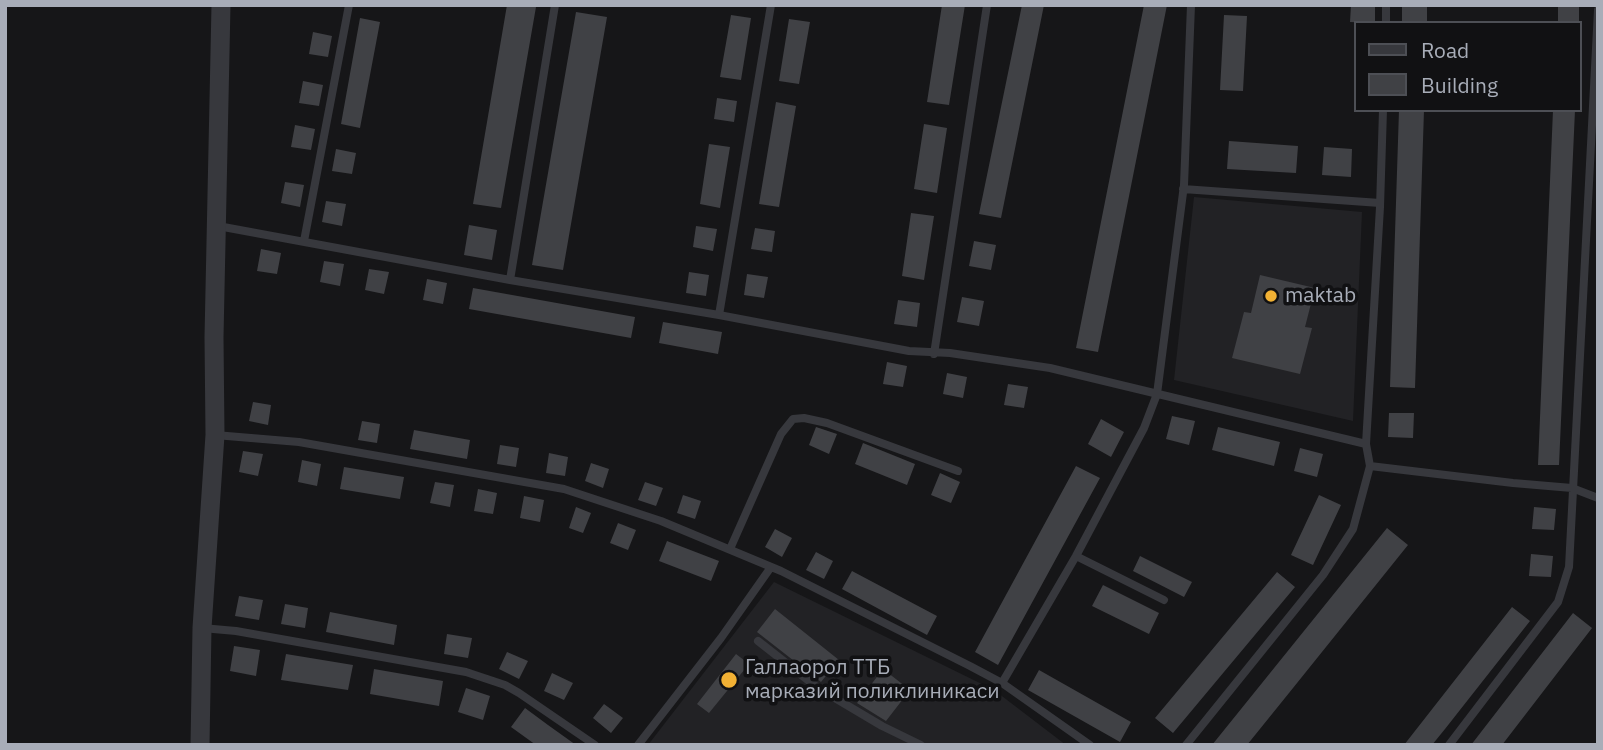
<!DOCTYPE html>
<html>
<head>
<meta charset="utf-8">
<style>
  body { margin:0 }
  #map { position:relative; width:1603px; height:750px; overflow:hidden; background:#161618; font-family:"IBM Plex Sans",sans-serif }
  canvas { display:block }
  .frame { position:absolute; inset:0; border:7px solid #a8adb8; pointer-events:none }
  .legend { position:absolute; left:1354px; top:21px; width:228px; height:91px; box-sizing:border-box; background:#111113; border:2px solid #4d4f55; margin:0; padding:9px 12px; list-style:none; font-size:21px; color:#a8adb8 }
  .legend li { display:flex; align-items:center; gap:14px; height:35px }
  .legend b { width:35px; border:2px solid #4d4f55 }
</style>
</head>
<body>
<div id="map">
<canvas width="1603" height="750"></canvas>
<div class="frame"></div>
<ul class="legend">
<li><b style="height:9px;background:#37383d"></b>Road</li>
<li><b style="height:19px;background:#404145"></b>Building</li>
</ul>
</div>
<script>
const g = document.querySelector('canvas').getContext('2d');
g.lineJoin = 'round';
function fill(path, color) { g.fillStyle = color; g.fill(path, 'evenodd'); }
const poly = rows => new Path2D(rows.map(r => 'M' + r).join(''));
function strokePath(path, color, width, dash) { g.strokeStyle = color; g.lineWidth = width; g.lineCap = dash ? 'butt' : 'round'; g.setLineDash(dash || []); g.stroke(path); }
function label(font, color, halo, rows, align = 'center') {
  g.font = font + ' "IBM Plex Sans",sans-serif'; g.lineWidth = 7; g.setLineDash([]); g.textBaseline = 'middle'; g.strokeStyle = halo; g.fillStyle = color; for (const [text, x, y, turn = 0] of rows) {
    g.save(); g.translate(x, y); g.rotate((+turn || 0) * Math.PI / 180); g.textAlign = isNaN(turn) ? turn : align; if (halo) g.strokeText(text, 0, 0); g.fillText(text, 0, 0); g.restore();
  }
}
const built = poly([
  [1194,197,1362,212,1353,421,1174,380],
  [774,582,994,690,1066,745,648,745]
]);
const building = poly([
  [507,5,536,7,501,208,473,204],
  [942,5,965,5,949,105,927,102],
  [1022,5,1044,5,1001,218,979,214],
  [1144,5,1167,5,1098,352,1076,348],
  [1351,5,1375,5,1375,23,1350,22],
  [1402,5,1427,5,1427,23,1402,23],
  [1558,5,1579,5,1579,23,1558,22],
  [576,12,607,17,563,270,532,265],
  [731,15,751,18,741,80,720,77],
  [1224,15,1247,16,1243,91,1220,90],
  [360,18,380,22,360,128,341,124],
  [789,19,810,22,799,84,779,81],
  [313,32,332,36,328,57,309,54],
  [303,81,323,85,319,106,299,103],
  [717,98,737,101,734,122,714,119],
  [776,102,796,106,779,207,759,204],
  [1399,110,1424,110,1415,388,1390,387],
  [1553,110,1575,110,1559,465,1538,465],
  [924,124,947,128,937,193,914,189],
  [295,125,315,129,311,150,291,147],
  [1229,141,1298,146,1296,173,1227,169],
  [709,144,730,147,720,208,700,204],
  [1324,147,1352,149,1351,177,1322,175],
  [336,149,356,153,352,174,332,171],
  [285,182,304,185,300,207,281,203],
  [326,201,346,204,342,226,322,222],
  [911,213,934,216,924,280,902,276],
  [469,225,497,230,492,260,464,255],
  [696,226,717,229,713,251,693,247],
  [755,228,775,231,772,252,751,249],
  [974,241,996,245,991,270,969,266],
  [261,249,281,253,277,274,257,271],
  [324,261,344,264,340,286,320,282],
  [369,269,389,272,384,294,365,290],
  [689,272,709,275,706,296,686,293],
  [747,274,768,277,764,298,744,295],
  [1260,275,1315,288,1305,327,1312,328,1300,374,1232,358,1244,312,1251,313],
  [427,279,447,283,443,304,423,300],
  [473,288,635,317,631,338,469,309],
  [962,297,984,301,979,326,957,322],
  [898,300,920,303,917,327,894,324],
  [663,322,722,332,718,354,659,343],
  [887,362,907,366,903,387,883,384],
  [947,373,967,377,963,398,943,394],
  [1008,384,1028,387,1024,408,1004,405],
  [253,402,271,405,268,425,249,421],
  [1389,413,1414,413,1413,438,1388,437],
  [1172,416,1195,421,1189,445,1166,439],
  [1101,419,1124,432,1111,457,1088,444],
  [362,421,380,424,377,443,358,440],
  [816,427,837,434,829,454,809,445],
  [1218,427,1280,442,1274,466,1212,450],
  [414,430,470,440,467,459,410,449],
  [863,443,915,464,907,485,855,464],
  [500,445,519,448,516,467,497,464],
  [1300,448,1323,454,1317,477,1294,471],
  [243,451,263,454,258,476,239,472],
  [549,453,568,457,565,476,546,473],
  [302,460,321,464,317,486,298,482],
  [591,463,609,469,603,488,585,481],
  [1076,466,1100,478,998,665,975,652],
  [344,467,404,477,400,499,340,489],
  [940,473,960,482,951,503,931,495],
  [435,482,454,485,450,507,430,503],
  [645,482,663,488,656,506,638,500],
  [478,489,497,493,493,514,474,511],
  [683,495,701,501,695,519,677,513],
  [1319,495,1341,505,1313,565,1291,555],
  [524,496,544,500,540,522,520,518],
  [576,507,591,513,583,533,569,528],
  [1534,507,1556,509,1554,530,1532,529],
  [618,523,636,530,628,550,610,543],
  [1387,528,1408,545,1289,693,1247,745,1212,745],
  [775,529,792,538,782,557,765,547],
  [667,541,719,561,711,581,659,561],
  [816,552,833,561,824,579,806,570],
  [1531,554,1553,556,1551,577,1529,576],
  [1140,556,1192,582,1184,597,1133,571],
  [852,571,937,616,927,635,842,589],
  [1277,572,1295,587,1173,733,1155,718],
  [1103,585,1159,613,1149,634,1092,606],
  [239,596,263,600,259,620,235,616],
  [285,604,308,608,305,628,281,624],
  [1512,607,1530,621,1445,729,1432,745,1404,745],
  [775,609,839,660,821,682,757,632],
  [330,612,397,625,394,645,326,632],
  [1573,613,1592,628,1502,745,1471,745],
  [447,634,472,638,468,658,444,654],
  [234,646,260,650,256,676,230,671],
  [507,652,528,661,519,679,499,669],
  [286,654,353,665,348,690,281,680],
  [736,654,749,664,709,713,697,704],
  [374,669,443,681,439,706,370,694],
  [883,669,910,690,886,721,857,703],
  [1039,670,1131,722,1120,742,1028,690],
  [552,673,573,683,564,700,544,691],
  [466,688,490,696,483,720,458,712],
  [604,704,623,718,611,733,593,718],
  [525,708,548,725,576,745,536,745,511,727]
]);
const service = poly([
  [1386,23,1386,5],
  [1183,189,1380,203],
  [218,226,510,280,719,315,909,351,950,353,1050,368,1366,444],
  [304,241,349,5],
  [510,280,555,5],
  [719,315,771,5],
  [934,354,987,5],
  [215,435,299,442,564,489,661,521,781,571,970,666,1002,683,1090,745],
  [1370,466,1513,483,1572,488,1598,498],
  [730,549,781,434,793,419,804,418,827,423,958,471],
  [1076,556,1164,600],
  [202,628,236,631,466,672,505,685,519,693,595,745],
  [758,641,818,688,882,726,921,745],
  [1002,683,1076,556,1144,428,1157,394,1184,185,1191,5],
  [638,745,721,638,771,567],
  [1186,745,1323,575,1353,529,1370,466,1366,444,1380,207,1383,110],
  [1449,745,1558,602,1569,567,1598,10]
]);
const tertiary = poly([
  [200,745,202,628,215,435,214,337,221,5]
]);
const markers = [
  [1271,296,7,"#f2b134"],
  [729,680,9,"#f2b134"]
];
const poiNames = [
  ["maktab",1285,296],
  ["Галлаорол ТТБ",745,668],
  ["марказий поликлиникаси",745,692]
];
fill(built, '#222225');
fill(building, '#404145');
strokePath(service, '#37383d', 8);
strokePath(tertiary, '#37383d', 19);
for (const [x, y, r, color] of markers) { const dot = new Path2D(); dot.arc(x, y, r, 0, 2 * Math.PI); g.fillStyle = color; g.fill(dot); strokePath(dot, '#111113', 2.5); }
label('21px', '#a8adb8', '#111113', poiNames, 'left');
</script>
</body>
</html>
